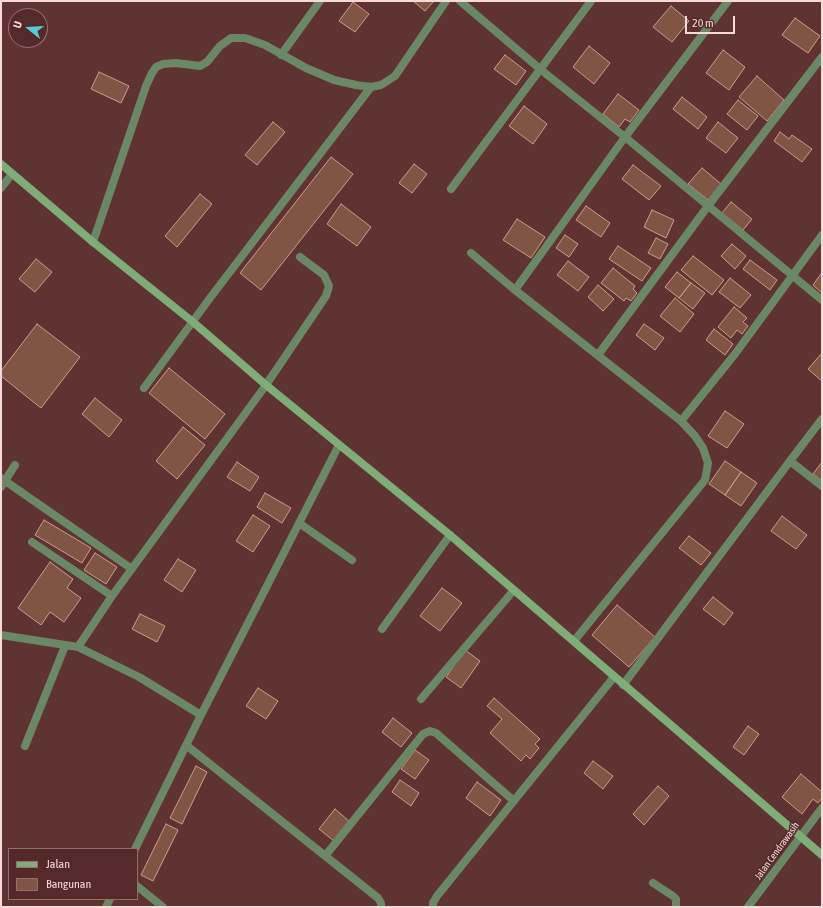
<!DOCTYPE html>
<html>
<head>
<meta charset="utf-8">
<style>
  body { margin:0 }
  #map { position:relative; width:823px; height:908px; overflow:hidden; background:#603333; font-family:"Asap Condensed",sans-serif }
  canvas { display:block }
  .frame { position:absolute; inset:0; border:2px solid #f6d9d8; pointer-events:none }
  .legend { position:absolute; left:8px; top:848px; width:130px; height:52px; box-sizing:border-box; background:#552929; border:1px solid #956f6f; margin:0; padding:5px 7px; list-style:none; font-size:12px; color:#f6d9d8 }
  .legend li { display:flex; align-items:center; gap:8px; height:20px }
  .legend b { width:20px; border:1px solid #956f6f }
  .north { position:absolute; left:8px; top:8px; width:40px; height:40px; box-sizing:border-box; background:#552929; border:1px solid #956f6f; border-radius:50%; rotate:288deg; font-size:11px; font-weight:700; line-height:16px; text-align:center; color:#f6d9d8 }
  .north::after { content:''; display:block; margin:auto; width:14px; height:18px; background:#51ccd4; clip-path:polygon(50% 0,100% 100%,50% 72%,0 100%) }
  .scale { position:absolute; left:685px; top:16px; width:50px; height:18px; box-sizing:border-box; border:2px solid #f6d9d8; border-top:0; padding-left:5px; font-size:12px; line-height:14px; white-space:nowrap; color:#f6d9d8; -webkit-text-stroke:3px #552929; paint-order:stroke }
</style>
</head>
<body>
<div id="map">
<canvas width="823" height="908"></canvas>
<div class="frame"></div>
<ul class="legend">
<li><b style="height:5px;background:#7fad78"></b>Jalan</li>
<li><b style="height:11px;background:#815544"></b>Bangunan</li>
</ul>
<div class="north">U</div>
<div class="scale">20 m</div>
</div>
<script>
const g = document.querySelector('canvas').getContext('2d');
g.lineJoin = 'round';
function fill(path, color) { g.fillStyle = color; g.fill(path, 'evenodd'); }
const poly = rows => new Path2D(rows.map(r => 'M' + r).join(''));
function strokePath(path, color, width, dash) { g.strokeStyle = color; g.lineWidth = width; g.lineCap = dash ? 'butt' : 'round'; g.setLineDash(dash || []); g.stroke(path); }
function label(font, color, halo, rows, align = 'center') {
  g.font = font + ' "Asap Condensed",sans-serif'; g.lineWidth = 3; g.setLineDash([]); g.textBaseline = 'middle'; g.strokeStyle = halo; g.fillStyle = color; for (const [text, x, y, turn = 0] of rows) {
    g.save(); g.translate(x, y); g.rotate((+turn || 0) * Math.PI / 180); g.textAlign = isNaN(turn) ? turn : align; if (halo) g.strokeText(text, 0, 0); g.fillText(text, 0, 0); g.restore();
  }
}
const building = poly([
  [413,1,434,1,425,11,413,1],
  [353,2,369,14,355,32,339,21,353,2],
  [671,6,689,21,672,42,653,27,671,6],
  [795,18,820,36,808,53,782,35,795,18],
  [589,46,610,63,594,84,573,67,589,46],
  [723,50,745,67,729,90,706,73,723,50],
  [505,55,526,71,516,85,494,69,505,55],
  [99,72,129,86,121,103,91,89,99,72],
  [757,76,784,100,767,121,739,97,757,76],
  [618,94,639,110,630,122,625,119,619,127,603,114,618,94],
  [682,97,707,117,698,129,673,109,682,97],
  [738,100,758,116,747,130,727,114,738,100],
  [524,106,547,124,533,144,509,126,524,106],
  [273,122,285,132,257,165,245,155,273,122],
  [718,122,738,138,726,153,706,138,718,122],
  [780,132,789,139,792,135,812,149,802,162,774,141,780,132],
  [331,157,353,174,261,290,240,273,331,157],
  [414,164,427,174,412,193,399,183,414,164],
  [633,165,661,186,649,200,622,179,633,165],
  [702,168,721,184,708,200,688,184,702,168],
  [200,194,212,204,177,247,165,236,200,194],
  [731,202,752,219,743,230,722,213,731,202],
  [341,204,371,227,357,246,327,224,341,204],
  [586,206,610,223,601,237,576,220,586,206],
  [652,210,674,220,666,238,644,227,652,210],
  [517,219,545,237,531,258,503,240,517,219],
  [565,235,578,244,569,257,556,248,565,235],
  [656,238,668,244,660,259,648,253,656,238],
  [732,244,746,256,735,269,721,256,732,244],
  [618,246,651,268,642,281,609,259,618,246],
  [693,256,724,280,712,295,681,270,693,256],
  [36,259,52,272,35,292,19,279,36,259],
  [750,260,777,280,770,290,743,269,750,260],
  [568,261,589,277,578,291,557,275,568,261],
  [613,268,635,286,633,289,637,293,631,301,626,298,624,301,601,283,613,268],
  [677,272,691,283,679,298,665,287,677,272],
  [821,274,822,274,822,293,813,285,821,274],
  [730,278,751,295,740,308,719,292,730,278],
  [691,283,705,293,693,309,679,298,691,283],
  [598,285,614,299,603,311,588,297,598,285],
  [675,298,694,314,680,332,660,316,675,298],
  [734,307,747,318,743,322,748,326,742,334,737,330,731,338,718,327,734,307],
  [37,324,80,357,41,408,1,376,1,371,37,324],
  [644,324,664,338,655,350,636,335,644,324],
  [714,329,733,344,725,355,706,340,714,329],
  [822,353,822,381,808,369,822,353],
  [169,368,225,414,205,439,149,393,169,368],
  [95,398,122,420,109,437,82,414,95,398],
  [725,411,744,424,727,448,708,436,725,411],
  [183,427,205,445,177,479,156,461,183,427],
  [725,461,741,472,725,495,709,484,725,461],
  [237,462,259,477,250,491,227,477,237,462],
  [822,462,822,481,813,474,822,462],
  [741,472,757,483,741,506,725,495,741,472],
  [265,493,291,508,282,523,257,507,265,493],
  [253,515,270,526,253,552,236,541,253,515],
  [782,516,807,535,796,549,771,531,782,516],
  [44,520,91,548,82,563,35,535,44,520],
  [689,536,711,553,701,565,679,548,689,536],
  [95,553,117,567,106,584,84,570,95,553],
  [178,559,196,570,182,592,164,580,178,559],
  [50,562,73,579,67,588,81,598,64,622,50,612,41,625,18,608,50,562],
  [442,588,462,603,440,631,420,616,442,588],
  [713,597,733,613,724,625,703,609,713,597],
  [617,605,655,637,629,667,592,635,617,605],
  [140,614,165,626,157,642,132,629,140,614],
  [465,650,480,661,461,688,446,677,465,650],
  [258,688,278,701,266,719,246,706,258,688],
  [494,698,540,739,535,744,539,748,530,759,526,755,521,761,490,733,502,719,487,706,494,698],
  [393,718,412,733,401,747,382,732,393,718],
  [748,726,759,734,744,755,733,747,748,726],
  [415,750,429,760,415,779,401,769,415,750],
  [593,761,613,776,603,789,584,773,593,761],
  [196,766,207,772,182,824,170,818,196,766],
  [801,774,822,792,822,798,818,803,813,799,802,814,782,797,801,774],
  [400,780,419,793,411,806,392,792,400,780],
  [477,782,501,800,490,816,466,798,477,782],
  [658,786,669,796,644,825,633,814,658,786],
  [335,809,350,822,334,841,319,829,335,809],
  [166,824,178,830,153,881,141,875,166,824]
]);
const minor = poly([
  [460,1,540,69,625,137,822,300],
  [281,55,320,1],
  [1,188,12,174],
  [451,189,591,1],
  [93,242,146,86,152,73,156,67,163,64,176,63,200,66,207,62,220,46,231,38,245,38,265,45,306,68,334,80,356,85,371,87,381,85,395,76,446,1],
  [471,253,515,290,681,421,695,436,703,448,708,463,705,480,574,641],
  [515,290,625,137,728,1],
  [598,355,708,206,822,57],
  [144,388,210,298,371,87],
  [681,421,735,354,822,235],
  [790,461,822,486],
  [1,478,132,569],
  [1,487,15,465],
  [299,523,352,560],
  [32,542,112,596],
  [382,629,450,535],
  [1,635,78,647,139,677,201,715],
  [78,647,112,596,266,385,326,296,329,286,324,275,300,257],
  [623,685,790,461,822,419],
  [421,699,514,590],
  [186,745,378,898,381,903,381,907],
  [25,746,65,646],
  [135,849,201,715,339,445],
  [325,856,423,734,430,731,436,733,514,801],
  [653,883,673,896,676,899,676,907],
  [137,886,163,907],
  [106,907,110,899],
  [433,907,433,903,437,896,614,677],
  [748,907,822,808]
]);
const secondary = poly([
  [1,164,93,242,193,322,266,385,450,535,822,855]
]);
const streetNames = [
  ["Jalan Cendrawasih",777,851,-54]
];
fill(building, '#815544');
strokePath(building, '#ce9c8a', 1);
strokePath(minor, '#6a8766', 8);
strokePath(secondary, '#7fad78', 8);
label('10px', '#f6d9d8', '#552929', streetNames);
</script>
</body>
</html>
